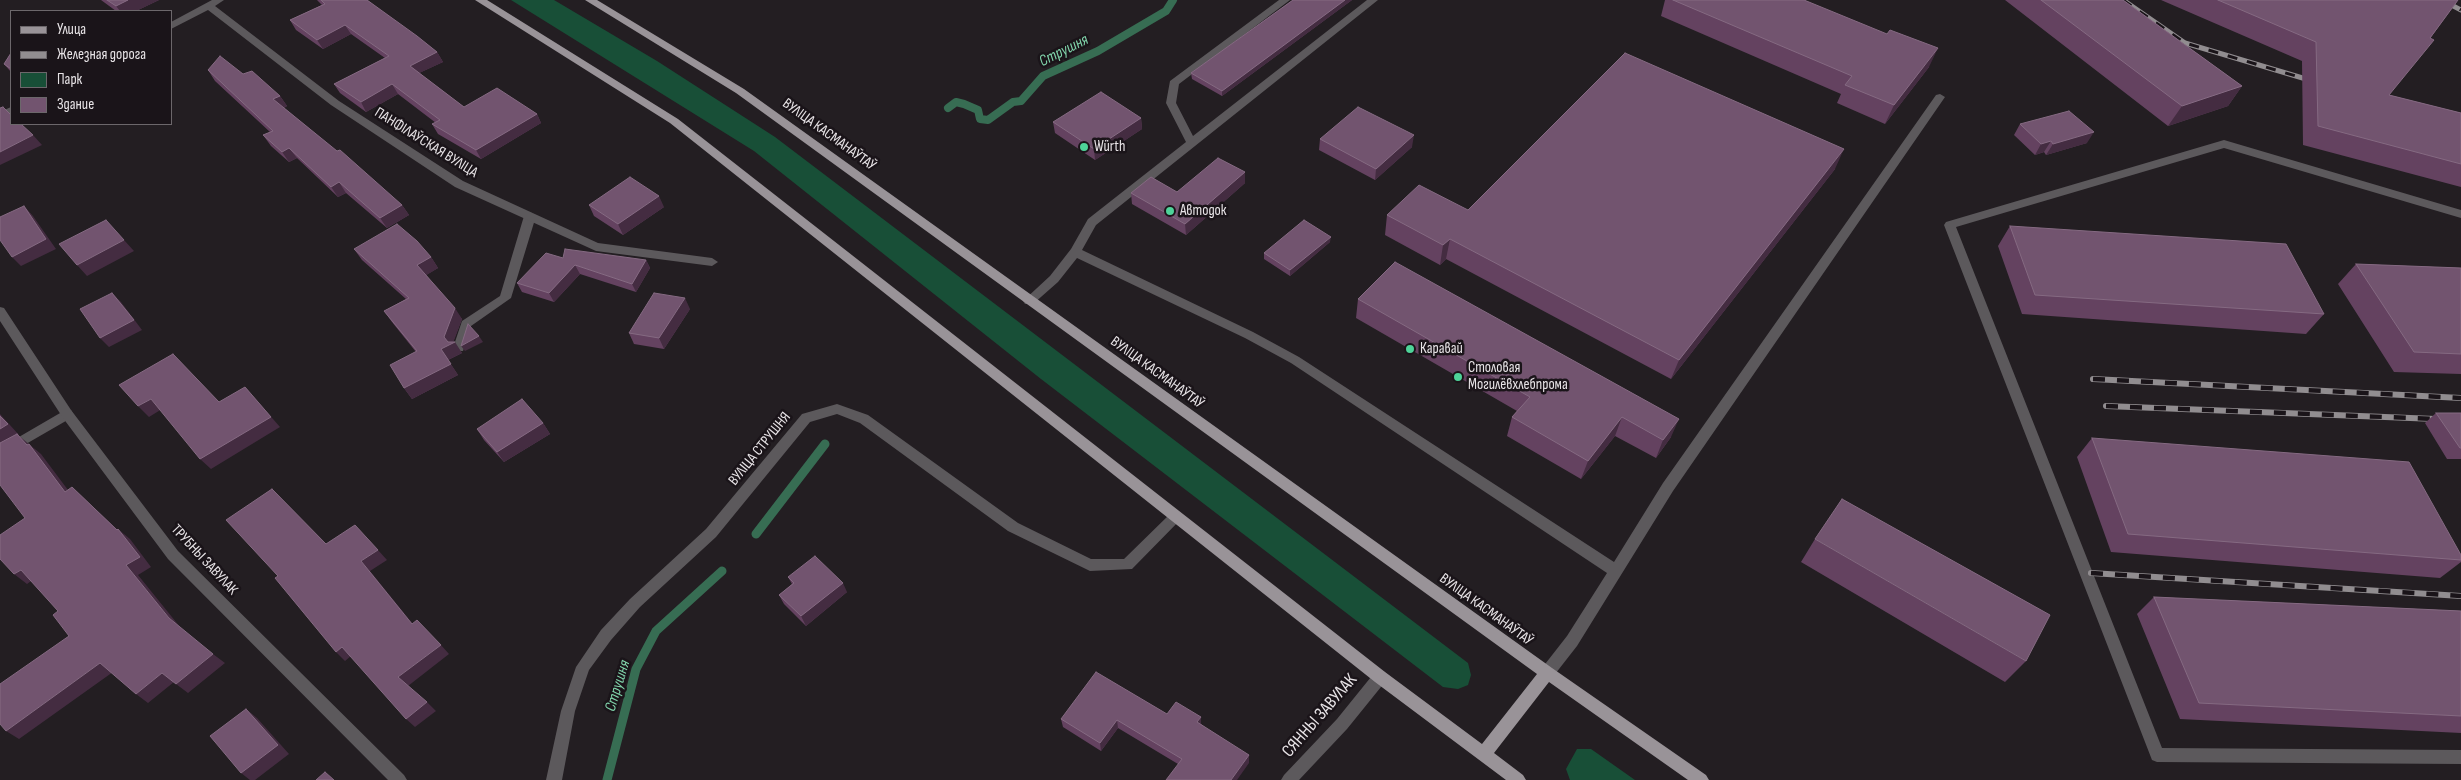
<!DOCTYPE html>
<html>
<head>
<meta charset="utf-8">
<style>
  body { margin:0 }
  #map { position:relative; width:2461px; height:780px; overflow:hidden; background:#231e22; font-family:"Sofia Sans Condensed",sans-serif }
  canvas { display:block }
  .legend { position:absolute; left:10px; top:10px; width:162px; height:115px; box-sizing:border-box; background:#1a1419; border:1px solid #6c676b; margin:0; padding:6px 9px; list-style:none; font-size:15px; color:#e8e4e7 }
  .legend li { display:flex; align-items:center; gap:10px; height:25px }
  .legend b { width:25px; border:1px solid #6c676b }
</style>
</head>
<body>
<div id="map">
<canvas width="2461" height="780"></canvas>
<ul class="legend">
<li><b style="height:6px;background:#999398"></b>Улица</li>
<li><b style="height:6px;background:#918d90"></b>Железная дорога</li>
<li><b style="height:14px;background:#184f37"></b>Парк</li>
<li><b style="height:14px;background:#72546f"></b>Здание</li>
</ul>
</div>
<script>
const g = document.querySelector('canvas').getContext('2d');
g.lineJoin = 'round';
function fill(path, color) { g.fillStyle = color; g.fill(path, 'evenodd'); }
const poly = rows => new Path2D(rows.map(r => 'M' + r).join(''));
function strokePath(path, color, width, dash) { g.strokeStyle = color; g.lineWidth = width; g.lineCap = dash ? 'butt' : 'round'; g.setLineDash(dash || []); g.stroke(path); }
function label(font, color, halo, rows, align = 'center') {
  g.font = font + ' "Sofia Sans Condensed",sans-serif'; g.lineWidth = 5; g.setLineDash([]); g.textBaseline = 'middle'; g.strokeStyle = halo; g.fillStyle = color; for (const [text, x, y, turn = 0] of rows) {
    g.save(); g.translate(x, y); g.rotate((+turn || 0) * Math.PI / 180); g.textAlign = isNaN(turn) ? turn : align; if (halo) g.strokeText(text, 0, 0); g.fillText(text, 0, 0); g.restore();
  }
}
const green = poly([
  [511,0,554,0,657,61,775,137,1468,663,1471,675,1468,685,1458,689,1443,687,1041,379,754,151],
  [1577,749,1591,749,1635,780,1570,780,1566,769]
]);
const streamFar1 = poly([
  [948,108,956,102,964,104,978,110,980,119,988,120,1013,102,1021,101,1043,76,1098,51,1166,11,1173,0]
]);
const stream = poly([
  [756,534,825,444],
  [607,780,636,669,656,631,722,571]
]);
const lane = poly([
  [1279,0,1290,0,1179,84,1176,103,1193,136,1367,0,1378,0,1096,225,1082,250,1253,332,1299,357,1614,562,1663,483,1936,95,1940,94,1945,97,1673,491,1577,646,1552,678,1547,680,1542,678,1540,673,1542,668,1567,636,1607,573,1291,363,1245,338,1077,258,1058,282,1033,304,1025,304,1023,301,1050,276,1071,249,1088,219,1186,142,1166,103,1170,81,1279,0],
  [2224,140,2461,210,2461,218,2224,148,1956,227,2162,748,2461,750,2461,764,2157,762,2152,760,1944,225,1946,222,2224,140],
  [530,212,536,216,511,298,471,326,463,351,455,351,453,348,462,321,500,296,524,216,530,212],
  [67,409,71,410,73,414,71,418,0,459,0,448,67,409]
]);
const street = poly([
  [212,0,224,0,215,6,339,101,463,181,598,243,712,258,718,262,712,266,596,251,455,187,331,105,208,10,171,29,171,22,212,0],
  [11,107,11,114,0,119,0,112,11,107],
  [0,307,4,308,71,410,178,551,404,775,407,780,388,780,168,559,63,418,0,321,0,307],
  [837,404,868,415,1018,523,1091,559,1124,559,1171,513,1176,511,1181,513,1183,517,1132,569,1090,571,1008,531,860,423,837,414,810,422,716,537,640,607,611,640,589,670,575,711,562,780,546,780,561,711,576,667,601,630,630,599,706,529,802,414,837,404],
  [1380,670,1385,672,1387,677,1385,682,1347,729,1299,780,1281,780,1284,775,1337,719,1375,672,1380,670]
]);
const primary = poly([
  [475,0,487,0,678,119,1385,672,1482,744,1537,674,736,93,585,0,597,0,744,89,1552,668,1706,775,1709,780,1688,780,1549,682,1494,753,1523,775,1526,780,1506,780,1375,682,670,123,475,0]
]);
const railFar1 = poly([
  [2123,0,2185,43,2316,82],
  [2442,0,2461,10]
]);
const rail = poly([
  [2093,379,2461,398],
  [2106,406,2461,420],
  [2091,573,2461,596]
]);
const wall = poly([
  [101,0,159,0,136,11,116,11],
  [317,0,367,0,437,52,443,62,419,73,464,107,537,114,541,123,481,159,438,134,432,124,436,123,398,94,366,112,340,93,334,84,385,58,351,34,323,49,296,30,290,20,322,5],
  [1293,0,1352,0,1222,96,1192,79,1191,73],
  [1665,0,1804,0,1929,67,1885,124,1837,103,1841,94,1661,16],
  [2005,0,2123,0,2242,86,2228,106,2168,126],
  [2161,0,2458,0,2389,95,2461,113,2461,187,2303,145,2302,61],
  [11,53,11,72,4,64],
  [208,70,243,74,280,96,287,106,284,108,402,205,409,215,387,228,346,193,338,197,297,158,289,162,271,146,263,135,270,132,215,81],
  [1141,118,1142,129,1095,160,1055,133,1053,122],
  [2020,124,2087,143,2046,155,2044,152,2035,155,2014,135],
  [1320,139,1412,147,1375,180,1319,150],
  [1835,169,1671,379,1446,259,1440,265,1385,235,1387,215,1468,210],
  [1245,172,1245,183,1186,235,1132,204,1131,193,1177,192],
  [589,205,664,207,623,235,594,216],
  [2010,226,2324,314,2306,334,2022,314,1998,246],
  [1330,242,1290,276,1264,259,1264,253],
  [354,249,431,257,438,268,426,275,462,319,453,342,462,353,448,360,458,375,412,399,404,388,416,352,392,322,384,311,406,299,362,260],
  [563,258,646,260,650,268,636,292,580,274,554,302,522,292,517,283],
  [2356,264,2461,268,2461,374,2394,372,2338,284],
  [1358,299,1671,437,1656,458,1615,436,1581,479,1507,436,1512,417,1517,411,1356,318],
  [690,309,664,349,634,344,629,333],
  [2436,413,2461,413,2461,459,2447,459,2425,423],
  [543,423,550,434,504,462,484,440,477,429],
  [2092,438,2461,555,2461,562,2440,578,2111,552,2077,457],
  [1815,539,2026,661,2005,682,1801,562],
  [788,577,847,592,806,626,784,604,779,595,792,584],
  [2154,597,2461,611,2461,733,2180,719,2137,614],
  [1167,714,1201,724,1249,763,1178,764,1118,728,1101,751,1063,727,1061,719]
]);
const shadedWall = poly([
  [128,0,159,0,136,11,120,11,116,6],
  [1345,0,1352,0,1222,96,1222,91],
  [345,25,351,34,323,49,317,40],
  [1938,48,1929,67,1885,124,1894,105],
  [437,52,443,62,415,75,410,66],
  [392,84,398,94,366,112,361,102],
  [2242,86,2228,106,2168,126,2182,106],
  [280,96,287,106,280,110,273,99],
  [537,114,541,123,481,159,476,150],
  [1141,118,1142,129,1095,160,1094,149],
  [2094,132,2087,143,2046,155,2053,144],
  [33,135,42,145,0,165,0,152],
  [1414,135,1412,147,1375,180,1376,169],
  [2051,141,2044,152,2035,155,2041,144],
  [289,148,297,158,289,162,282,152],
  [1844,149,1835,169,1671,379,1679,360],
  [1245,172,1245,183,1186,235,1185,224],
  [339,182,346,193,338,197,331,187],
  [659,196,664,207,623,235,618,224],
  [402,205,409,215,387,228,380,218],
  [24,206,33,216,56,249,21,266,12,257],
  [1331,237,1330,242,1290,276,1290,270],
  [1450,239,1446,259,1440,265,1443,245],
  [124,240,134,251,87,276,77,265],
  [431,257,438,268,425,276,417,265],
  [646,260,650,268,636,292,632,284],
  [575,265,580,274,554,302,549,293],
  [112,293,121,302,142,330,109,347,100,338],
  [685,298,690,309,664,349,659,338],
  [455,308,462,319,453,343,455,342,462,353,448,360,458,375,412,399,404,388,444,337],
  [479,336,483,342,465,351,461,346],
  [245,387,280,427,211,469,200,459],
  [151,399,162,409,149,417,138,406],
  [0,414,19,435,18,435,41,454,77,502,0,446],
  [1622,417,1615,436,1581,479,1588,461],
  [1679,419,1671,437,1656,458,1663,440],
  [543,423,550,434,504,462,497,452],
  [72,487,123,535,118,529,130,539,151,567,138,575,180,627,169,618,126,565],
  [378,550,387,560,370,571,421,634,412,624,361,561],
  [21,570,34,579,27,584,14,574],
  [843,583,847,592,806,626,801,616],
  [441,645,449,654,408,686,398,677],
  [342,647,351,656,345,661,336,652],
  [213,654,225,663,188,693,176,684],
  [100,663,113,672,19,739,6,731],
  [162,673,174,682,148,703,136,694],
  [427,702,436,711,415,727,406,719],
  [246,709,257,718,289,754,255,780,250,780,241,773],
  [1201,717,1201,725,1197,722],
  [1117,720,1118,728,1101,751,1100,743],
  [1249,755,1249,763,1237,780,1231,780]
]);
const building = poly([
  [107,0,128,0,116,6,107,0],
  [321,0,367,0,417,36,437,52,410,66,464,107,497,88,537,114,476,150,432,124,440,120,392,84,361,102,334,84,389,56,345,25,317,40,290,20,325,4,321,0],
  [1293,0,1345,0,1222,91,1191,73,1293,0],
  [1673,0,1804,0,1887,34,1890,30,1938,48,1894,105,1845,85,1852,76,1673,0],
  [2041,0,2123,0,2242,86,2182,106,2041,0],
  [2218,0,2458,0,2430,38,2434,40,2389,95,2461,113,2461,164,2318,126,2316,42,2218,0],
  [11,53,11,69,4,64,11,53],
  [1625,53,1844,149,1679,360,1450,239,1443,245,1387,215,1419,185,1468,210,1625,53],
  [220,56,243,74,252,71,280,96,273,99,337,151,340,150,402,205,380,218,339,182,331,187,289,148,282,152,263,135,273,131,208,70,220,56],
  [1101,92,1141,118,1094,149,1053,122,1101,92],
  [3,107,11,115,11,124,21,124,33,135,0,152,0,108,3,107],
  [1358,107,1414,135,1376,169,1320,139,1358,107],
  [2069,111,2094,132,2053,144,2051,141,2041,144,2020,124,2069,111],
  [1218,158,1245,172,1185,224,1131,193,1151,177,1177,192,1218,158],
  [630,177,659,196,618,224,589,205,630,177],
  [24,206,46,239,12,257,0,240,0,217,24,206],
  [106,220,124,240,77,265,59,244,106,220],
  [1304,220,1331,237,1290,270,1264,253,1304,220],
  [397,224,417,241,431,257,417,265,455,308,444,337,448,342,455,342,441,349,451,364,404,388,390,365,417,351,384,311,409,298,354,249,397,224],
  [2010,226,2286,244,2324,314,2035,295,2010,226],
  [565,249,646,260,632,284,575,265,549,293,517,283,546,253,563,258,565,249],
  [1395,262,1679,419,1663,440,1622,417,1588,461,1512,417,1530,397,1358,299,1395,262],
  [2356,264,2461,268,2461,354,2414,352,2356,264],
  [112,293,134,320,100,338,80,309,112,293],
  [654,293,685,298,659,338,629,333,654,293],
  [468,324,479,336,461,346,468,324],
  [173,354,219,402,245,387,271,417,200,459,151,399,138,406,119,385,173,354],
  [522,399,543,423,497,452,477,429,522,399],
  [2436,413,2461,413,2461,448,2460,448,2436,413],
  [0,416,8,424,0,429,0,416],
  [17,434,27,445,29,444,65,492,72,487,117,530,118,529,140,557,126,565,169,618,213,654,176,684,162,673,136,694,100,663,6,731,0,724,0,684,69,636,53,615,58,611,21,570,14,574,0,559,0,535,25,518,0,485,0,443,17,434],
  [2092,438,2409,462,2461,555,2461,560,2128,534,2092,438],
  [272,489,326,544,355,525,378,550,361,561,412,624,417,620,441,645,398,677,427,702,406,719,342,647,336,652,275,578,278,576,226,520,272,489],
  [1842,499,2050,615,2026,661,1815,539,1842,499],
  [815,556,843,583,801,616,779,595,794,583,788,577,815,556],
  [2154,597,2461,611,2461,716,2199,703,2154,597],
  [1096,672,1167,714,1176,702,1201,717,1197,722,1249,755,1231,780,1166,780,1182,759,1117,720,1100,743,1061,719,1096,672],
  [246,709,278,745,241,773,210,736,246,709],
  [325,772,334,780,316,780,325,772]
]);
const markers = [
  [1084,147,5,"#4ed399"],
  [1170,211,5,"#4ed399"],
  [1410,349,5,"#4ed399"],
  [1458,377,5,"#4ed399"]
];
const streetNames = [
  ["ВУЛІЦА КАСМАНАЎТАЎ",829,135,36],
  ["ПАНФІЛАЎСКАЯ ВУЛІЦА",426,143,32],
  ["ВУЛІЦА КАСМАНАЎТАЎ",1157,373,36],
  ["ВУЛІЦА СТРУШНЯ",760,449,-51],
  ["ТРУБНЫ ЗАВУЛАК",204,560,47],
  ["ВУЛІЦА КАСМАНАЎТАЎ",1486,610,36]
];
const poiNames = [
  ["Würth",1094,147],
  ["Автодок",1180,211],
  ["Каравай",1420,349],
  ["Столовая",1468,368],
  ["Могилёвхлебпрома",1468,385]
];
const waterNames = [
  ["Струшня",1064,51,-27],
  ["Струшня",618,686,-73]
];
const nearStreetnames = [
  ["СЯННЫ ЗАВУЛАК",1320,716,-49]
];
fill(green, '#184f37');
strokePath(streamFar1, '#376d53', 8);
strokePath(stream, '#376d53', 9);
fill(lane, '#5c595c');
fill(street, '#5c595c');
fill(primary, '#999398');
strokePath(railFar1, '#918d90', 5);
strokePath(rail, '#918d90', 6);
strokePath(railFar1, '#1a1419', 3, [10]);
strokePath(rail, '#1a1419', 4.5, [12]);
fill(wall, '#644260');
fill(shadedWall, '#442c41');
fill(building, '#72546f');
strokePath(building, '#856a82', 1);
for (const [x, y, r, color] of markers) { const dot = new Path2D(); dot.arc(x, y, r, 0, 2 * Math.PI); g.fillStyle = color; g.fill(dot); strokePath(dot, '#1a1419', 2); }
label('15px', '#e8e4e7', '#1a1419', streetNames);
label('15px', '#e8e4e7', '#1a1419', poiNames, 'left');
label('italic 16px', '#81d4ab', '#1a1419', waterNames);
label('18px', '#e8e4e7', '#1a1419', nearStreetnames);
</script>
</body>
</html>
